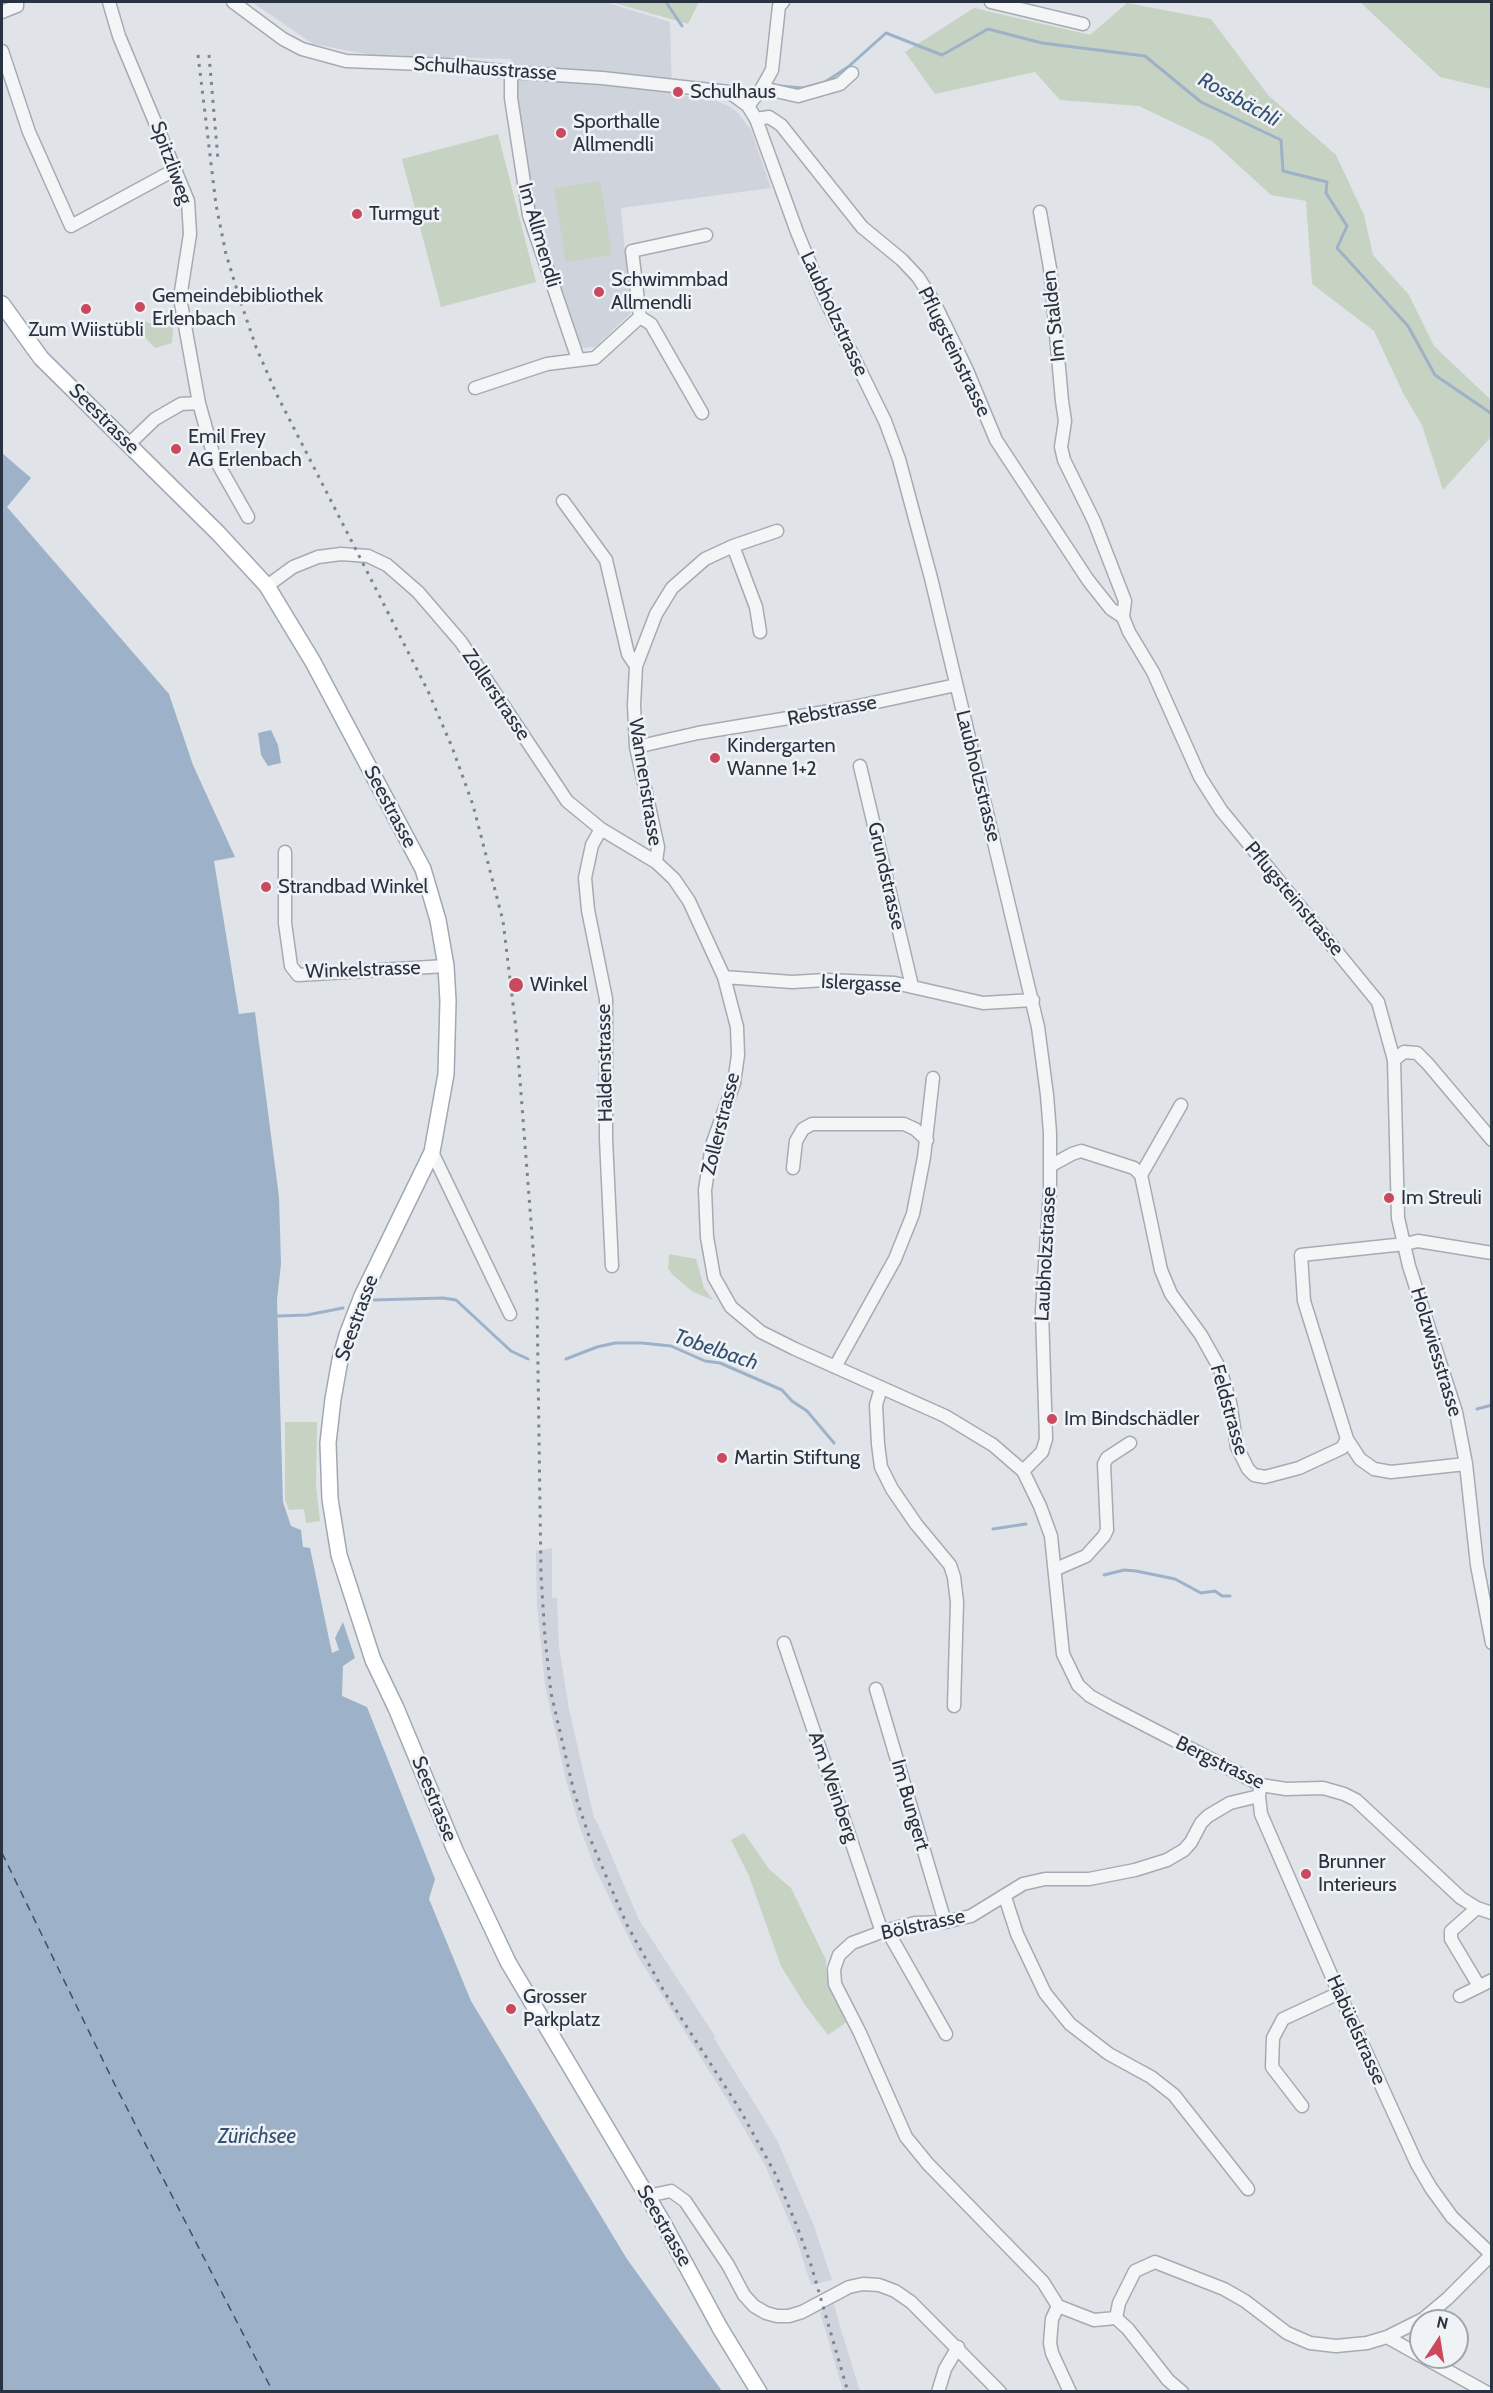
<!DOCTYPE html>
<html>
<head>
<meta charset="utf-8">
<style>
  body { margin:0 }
  #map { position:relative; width:1493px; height:2393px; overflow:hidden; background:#e0e4e9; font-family:Cabin,sans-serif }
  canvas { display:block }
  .frame { position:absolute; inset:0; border:3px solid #293240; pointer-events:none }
  .north { position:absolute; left:1409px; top:2309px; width:60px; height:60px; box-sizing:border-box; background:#f0f3f6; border:2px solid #a0a6ad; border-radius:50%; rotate:12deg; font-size:16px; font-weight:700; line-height:24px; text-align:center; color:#293240 }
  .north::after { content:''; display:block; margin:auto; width:21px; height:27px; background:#ca495e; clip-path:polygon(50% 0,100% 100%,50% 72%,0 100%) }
</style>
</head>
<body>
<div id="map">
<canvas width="1493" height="2393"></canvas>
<div class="frame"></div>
<div class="north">N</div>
</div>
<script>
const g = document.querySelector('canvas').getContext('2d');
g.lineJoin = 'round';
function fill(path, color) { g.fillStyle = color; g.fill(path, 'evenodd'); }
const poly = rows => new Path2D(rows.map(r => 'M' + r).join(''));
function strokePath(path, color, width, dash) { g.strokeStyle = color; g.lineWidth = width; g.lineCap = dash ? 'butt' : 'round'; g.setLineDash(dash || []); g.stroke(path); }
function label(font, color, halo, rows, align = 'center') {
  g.font = font + ' Cabin,sans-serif'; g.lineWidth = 5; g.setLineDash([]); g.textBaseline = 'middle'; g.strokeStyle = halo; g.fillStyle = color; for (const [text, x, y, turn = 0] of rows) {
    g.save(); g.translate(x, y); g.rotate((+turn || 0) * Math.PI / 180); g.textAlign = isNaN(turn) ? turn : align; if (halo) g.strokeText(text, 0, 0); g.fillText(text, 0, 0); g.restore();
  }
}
const built = poly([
  [252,2,605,2,670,22,672,94,709,98,729,106,737,112,751,130,771,188,621,208,631,313,595,347,582,348,535,210,511,59,371,55,313,44],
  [552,1548,552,1598,557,1598,559,1647,569,1709,594,1818,598,1824,639,1920,715,2036,714,2038,777,2140,814,2226,832,2280,811,2285,795,2235,765,2165,728,2101,637,1955,595,1868,578,1822,566,1780,545,1685,537,1605,536,1551],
  [834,2304,838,2320,860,2391,843,2391,820,2312]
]);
const green = poly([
  [611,2,699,2,688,24],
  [1360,2,1491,2,1491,89,1440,77],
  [1127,3,1211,19,1268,95,1336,155,1364,215,1373,255,1409,295,1434,346,1491,400,1491,437,1443,490,1422,425,1404,395,1374,331,1312,284,1306,201,1271,195,1212,141,1139,106,1060,100,1035,72,935,94,905,52,974,8,1090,35],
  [498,134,536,282,441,307,402,159],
  [600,181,612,255,566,262,554,188],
  [158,318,173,326,172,343,155,348,139,331,144,321,152,324],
  [669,1254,696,1259,704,1288,713,1300,693,1292,673,1275,668,1269],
  [285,1422,317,1422,316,1485,320,1521,306,1523,304,1509,289,1510,285,1500],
  [744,1833,769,1869,791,1888,826,1960,826,1973,848,2021,828,2035,805,2005,781,1966,749,1876,731,1840]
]);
const water = poly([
  [2,453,31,478,7,507,169,694,193,765,235,857,214,861,239,1014,255,1012,279,1197,281,1264,277,1300,283,1502,291,1526,301,1530,303,1547,310,1548,332,1653,339,1650,335,1638,343,1622,355,1658,343,1666,342,1696,367,1707,435,1879,429,1899,471,2001,627,2259,722,2391,2,2391],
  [271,730,278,745,281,763,268,766,261,755,258,733]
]);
const stream = poly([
  [666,2,682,26],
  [779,86,803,88,825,82,848,67,886,33,942,55,988,29,1042,43,1145,56,1201,102,1281,140,1283,171,1327,182,1326,193,1347,226,1337,248,1408,326,1435,375,1492,414],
  [374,1300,443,1298,456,1300,511,1351,528,1359],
  [278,1316,307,1315,343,1308],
  [566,1359,597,1347,615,1343,642,1343,671,1346,705,1361,720,1363,782,1390,792,1401,807,1411,834,1443],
  [1477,1409,1492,1405],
  [993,1529,1026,1524],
  [1104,1575,1124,1570,1136,1571,1175,1579,1201,1593,1215,1591,1222,1596,1230,1596]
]);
const ferry = poly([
  [2,1853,115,2085,273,2392]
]);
const minor = poly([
  [109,2,119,36,188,201,190,234,180,298,199,403],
  [233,2,283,39,302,49,346,61,448,65,511,72,602,78,729,92,748,106,756,119,797,232,823,295,885,421,899,459,931,578,1038,1027,1047,1095,1050,1133,1050,1190,1042,1311,1046,1439,1042,1452,1023,1471],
  [991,2,1083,24],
  [2,12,17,6,17,2],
  [2,51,29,132,71,226,176,169],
  [511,72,511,98,529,215,578,359],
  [762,88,798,96,840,84,852,73],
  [748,106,762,88,772,70,779,6,783,2],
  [756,119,769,117,781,125,862,227,902,260,918,277,934,302,966,368,996,440,1088,580,1111,609,1123,617,1129,632,1153,672,1200,777,1221,810,1378,1002,1394,1060,1398,1218,1409,1266,1456,1412,1466,1464,1477,1565,1492,1643],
  [1040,212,1050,268,1062,401,1065,421,1061,447,1064,460,1094,521,1125,601,1123,617],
  [640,317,632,251,706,235],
  [640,317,651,324,702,413],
  [475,388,547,364,595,358,640,317],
  [129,444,155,419,181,404,199,403,214,457,248,517],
  [563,501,606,560,628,654,636,666],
  [733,546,756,607,760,632],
  [267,586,293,567,318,557,341,554,368,556,387,565,418,592,461,642,567,801,601,829,656,862,674,879,689,901,724,977,737,1027,738,1055,734,1083,712,1145,705,1190,707,1237,714,1277,731,1307,761,1332,795,1349,945,1416,993,1445,1023,1471,1040,1506,1051,1536,1063,1654,1078,1685,1090,1696,1110,1707,1261,1785,1286,1789,1323,1788,1344,1794,1356,1800,1461,1898,1477,1908,1492,1913],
  [636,747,698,733,849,708,956,685],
  [860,766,912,986],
  [601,829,592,845,585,878,588,910,606,999,606,1139,612,1266],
  [285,852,285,923,291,966,298,975,446,966],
  [656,862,658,847,636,747,634,705,636,666,656,614,672,588,705,559,733,546,777,531],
  [724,977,792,982,826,980,895,983,983,1003,1033,1000],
  [1394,1060,1404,1052,1417,1053,1428,1064,1492,1140],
  [432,1152,510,1314],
  [1050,1166,1072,1154,1081,1151,1134,1168,1141,1175],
  [793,1168,796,1141,803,1129,812,1124,904,1124,915,1129,927,1140],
  [1141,1175,1161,1270,1171,1294,1201,1335,1220,1369,1230,1402,1237,1447,1248,1469,1254,1475,1265,1477,1299,1468,1342,1448,1347,1439],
  [1141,1175,1181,1105],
  [835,1367,895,1259,913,1214,924,1157,933,1078],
  [881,1388,876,1405,878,1444,881,1467,892,1489,916,1524,950,1565,954,1577,957,1602,954,1706],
  [1466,1464,1391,1472,1374,1469,1360,1459,1347,1439,1304,1301,1301,1255,1405,1244,1418,1241,1492,1253],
  [1056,1569,1086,1556,1104,1536,1107,1530,1104,1464,1107,1458,1130,1443],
  [784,1643,882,1932],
  [876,1689,945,1922],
  [1260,1789,1259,1796,1261,1814,1339,1993,1417,2164,1431,2188,1452,2217,1492,2255],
  [1005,1897,1017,1934,1045,1993,1070,2024,1109,2054,1151,2077,1174,2095,1248,2189],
  [1477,1908,1451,1931,1451,1939,1479,1986],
  [887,1930,946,2034],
  [1460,1996,1492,1980],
  [1302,2106,1272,2067,1273,2038,1283,2019,1339,1993],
  [647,2196,671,2191,685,2201,728,2265,744,2295,754,2306,766,2313,777,2316,789,2316,802,2312,849,2287,863,2284,879,2285,895,2291,911,2302,1000,2392],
  [1058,2306,1043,2282,928,2164,906,2137,860,2033,835,1984,834,1969,839,1955,852,1943,887,1930,915,1923,945,1922,971,1916,1023,1884,1045,1879,1089,1879,1135,1870,1167,1860,1184,1850,1191,1842,1201,1823,1208,1816,1230,1803,1259,1796],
  [1116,2318,1119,2303,1135,2271,1155,2262,1224,2289,1245,2301,1287,2333,1310,2343,1336,2346,1367,2343,1387,2337,1423,2319,1447,2299,1492,2254],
  [1116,2318,1128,2329,1168,2380,1182,2392],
  [1387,2337,1421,2356],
  [1423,2357,1486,2392],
  [938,2392,945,2369,958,2347],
  [1070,2392,1052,2353,1050,2343,1052,2319,1058,2306,1094,2320,1116,2318]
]);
const major = poly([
  [2,304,41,358,218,533,267,586,313,662,423,869,438,920,446,966,448,1001,446,1074,432,1152,362,1296,347,1335,340,1360,333,1399,328,1443,330,1499,339,1555,373,1660,396,1708,455,1850,508,1962,662,2221,720,2328,759,2392]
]);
const rail = poly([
  [198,55,216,205,226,254,240,300,256,347,277,395,428,691,452,747,473,805,503,921,516,1029,537,1299,541,1575,545,1638,551,1693,574,1792,589,1836,627,1925,665,1993,739,2108,776,2175,798,2229,811,2265,848,2392],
  [209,55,218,160]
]);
const markers = [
  [678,92,6,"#ca495e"],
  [561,133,6,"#ca495e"],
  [357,214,6,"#ca495e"],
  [599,292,6,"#ca495e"],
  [140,307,6,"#ca495e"],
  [86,309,6,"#ca495e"],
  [176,449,6,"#ca495e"],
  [715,758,6,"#ca495e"],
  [266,887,6,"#ca495e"],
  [516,985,8,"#ca495e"],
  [1389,1198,6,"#ca495e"],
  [1052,1419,6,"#ca495e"],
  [722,1458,6,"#ca495e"],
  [1306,1874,6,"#ca495e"],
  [511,2009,6,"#ca495e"]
];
const streetNames = [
  ["Schulhausstrasse",485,69,4],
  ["Spitzliweg",171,163,70],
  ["Im Allmendli",539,235,74],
  ["Laubholzstrasse",834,314,65],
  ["Im Stalden",1054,316,-96],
  ["Pflugsteinstrasse",954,352,64],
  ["Seestrasse",104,419,45],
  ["Zollerstrasse",496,695,56],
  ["Rebstrasse",832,711,-11],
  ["Laubholzstrasse",978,776,76],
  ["Wannenstrasse",645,782,81],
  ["Seestrasse",390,807,62],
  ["Grundstrasse",886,876,77],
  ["Pflugsteinstrasse",1294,899,50],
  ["Winkelstrasse",363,970,-2],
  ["Islergasse",861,984,3],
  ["Haldenstrasse",605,1063,-91],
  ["Zollerstrasse",721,1124,-76],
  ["Laubholzstrasse",1046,1254,-87],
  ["Seestrasse",357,1318,-70],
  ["Holzwiesstrasse",1436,1352,73],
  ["Feldstrasse",1229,1410,74],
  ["Bergstrasse",1220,1763,26],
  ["Am Weinberg",833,1787,71],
  ["Seestrasse",434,1799,68],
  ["Im Bungert",910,1805,74],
  ["Bölstrasse",923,1925,-12],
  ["Habüelstrasse",1356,2030,66],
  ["Seestrasse",664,2226,60]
];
const poiNames = [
  ["Schulhaus",690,92],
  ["Sporthalle",573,122],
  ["Allmendli",573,145],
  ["Turmgut",369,214],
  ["Schwimmbad",611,280],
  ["Allmendli",611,303],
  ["Gemeindebibliothek",152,296],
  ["Erlenbach",152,319],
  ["Zum Wiistübli",86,330,"center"],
  ["Emil Frey",188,437],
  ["AG Erlenbach",188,460],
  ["Kindergarten",727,746],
  ["Wanne 1+2",727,769],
  ["Strandbad Winkel",278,887],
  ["Winkel",530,985],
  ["Im Streuli",1401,1198],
  ["Im Bindschädler",1064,1419],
  ["Martin Stiftung",734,1458],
  ["Brunner",1318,1862],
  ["Interieurs",1318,1885],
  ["Grosser",523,1997],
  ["Parkplatz",523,2020]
];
const waterNames = [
  ["Rossbächli",1239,100,29],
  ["Tobelbach",716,1350,19],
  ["Zürichsee",257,2137]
];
fill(built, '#cfd3db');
fill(green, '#c6d2c2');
fill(water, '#9db2c8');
strokePath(stream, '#9db2c8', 3);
strokePath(ferry, '#355172', 1.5, [8, 6]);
strokePath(minor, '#a5abb3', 15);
strokePath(major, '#a0a8b4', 18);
strokePath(minor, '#f3f5f7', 12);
strokePath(major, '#fff', 15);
strokePath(rail, '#7a8492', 3, [3, 6]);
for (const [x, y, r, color] of markers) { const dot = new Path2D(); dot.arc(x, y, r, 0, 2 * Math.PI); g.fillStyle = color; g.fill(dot); strokePath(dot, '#f0f3f6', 2); }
label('20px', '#293240', '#f0f3f6', streetNames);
label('20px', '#293240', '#f0f3f6', poiNames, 'left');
label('italic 21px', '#355172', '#f0f3f6', waterNames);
</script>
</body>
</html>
